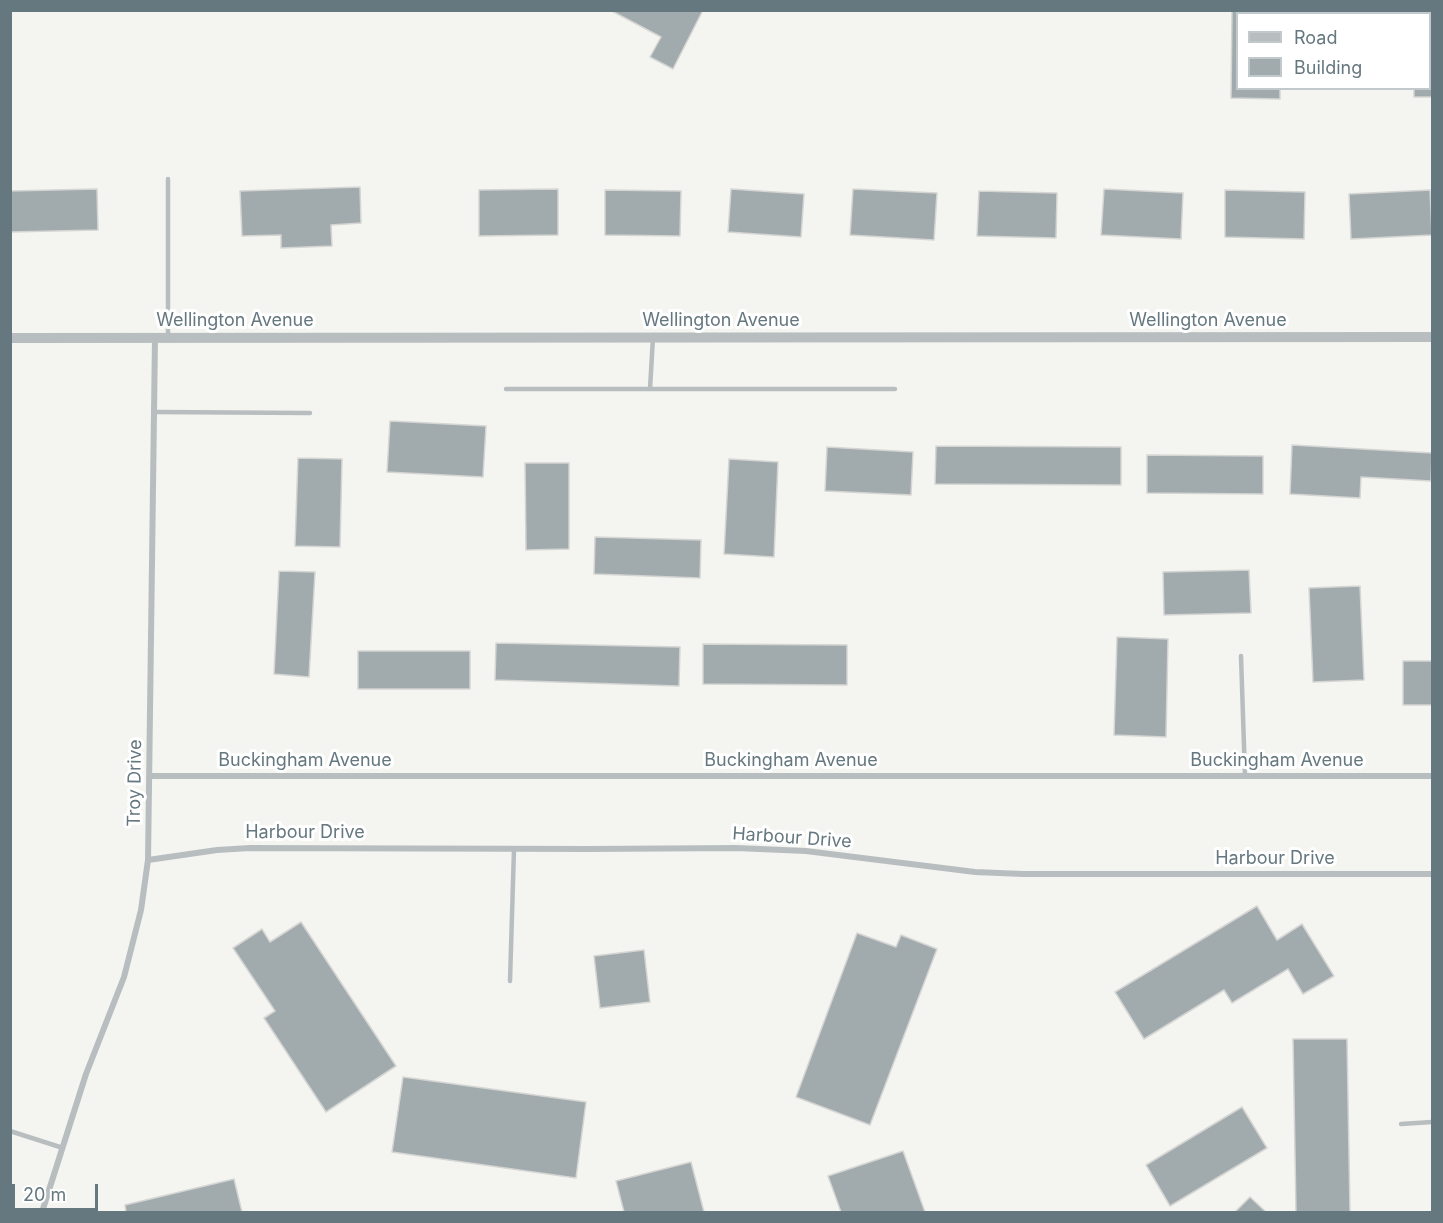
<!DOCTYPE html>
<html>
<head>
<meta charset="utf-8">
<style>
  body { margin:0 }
  #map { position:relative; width:1443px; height:1223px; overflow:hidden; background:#f4f4f0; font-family:Inter,sans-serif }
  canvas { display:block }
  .frame { position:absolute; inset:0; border:12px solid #65777f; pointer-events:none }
  .legend { position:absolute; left:1236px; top:12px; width:195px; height:78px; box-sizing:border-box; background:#fff; border:2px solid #c1c9cc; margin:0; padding:8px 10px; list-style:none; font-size:18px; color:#65777f }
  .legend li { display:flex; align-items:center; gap:12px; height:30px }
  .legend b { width:30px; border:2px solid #c1c9cc }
  .scale { position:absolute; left:12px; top:1184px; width:86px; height:27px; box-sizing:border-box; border:3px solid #65777f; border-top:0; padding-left:8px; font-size:18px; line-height:21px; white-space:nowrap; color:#65777f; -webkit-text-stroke:4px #fff; paint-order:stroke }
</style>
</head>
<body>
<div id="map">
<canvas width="1443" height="1223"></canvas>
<div class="frame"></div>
<ul class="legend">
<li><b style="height:8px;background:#b8bec0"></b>Road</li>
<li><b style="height:16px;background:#a1abae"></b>Building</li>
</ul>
<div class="scale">20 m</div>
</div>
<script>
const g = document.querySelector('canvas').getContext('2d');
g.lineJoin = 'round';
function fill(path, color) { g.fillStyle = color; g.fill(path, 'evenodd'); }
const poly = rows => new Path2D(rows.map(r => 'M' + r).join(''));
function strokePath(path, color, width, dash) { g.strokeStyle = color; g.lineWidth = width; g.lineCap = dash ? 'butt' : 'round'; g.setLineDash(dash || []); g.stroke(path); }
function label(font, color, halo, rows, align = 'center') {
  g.font = font + ' Inter,sans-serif'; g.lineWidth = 6; g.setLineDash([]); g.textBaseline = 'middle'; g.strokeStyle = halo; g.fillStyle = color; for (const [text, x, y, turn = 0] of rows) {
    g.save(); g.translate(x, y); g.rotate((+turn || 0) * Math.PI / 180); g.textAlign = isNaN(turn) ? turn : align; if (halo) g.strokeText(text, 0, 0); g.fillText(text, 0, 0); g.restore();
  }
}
const building = poly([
  [610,10,703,10,673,69,650,57,661,37,610,10],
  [1232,10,1432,10,1432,97,1414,97,1414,88,1430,88,1430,14,1238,14,1238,88,1280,88,1280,99,1231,98,1232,10],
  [360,187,361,223,331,225,332,246,281,248,281,235,242,236,240,191,360,187],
  [97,189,98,230,10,232,10,191,97,189],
  [558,189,558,235,479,236,479,190,558,189],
  [731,189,804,194,801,237,728,232,731,189],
  [853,189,937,193,934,240,850,235,853,189],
  [1104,189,1183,193,1181,239,1101,235,1104,189],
  [605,190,681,191,680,236,605,235,605,190],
  [1225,190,1305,192,1304,239,1225,237,1225,190],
  [1430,190,1432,235,1351,239,1349,194,1430,190],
  [979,191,1057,193,1056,238,977,236,979,191],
  [390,421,486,426,483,477,387,472,390,421],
  [1292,445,1432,453,1431,481,1361,477,1360,498,1290,494,1292,445],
  [936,446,1121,447,1121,485,935,484,936,446],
  [827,447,913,452,911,495,825,491,827,447],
  [1147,455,1263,456,1263,494,1147,493,1147,455],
  [298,458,342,459,340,547,295,546,298,458],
  [729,459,778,462,774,557,724,554,729,459],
  [525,463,569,463,569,549,526,550,525,463],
  [595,537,701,540,700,578,594,574,595,537],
  [1249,570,1251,613,1164,615,1163,572,1249,570],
  [279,571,315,572,309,677,274,674,279,571],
  [1360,586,1364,680,1313,682,1309,588,1360,586],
  [1117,637,1168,639,1166,737,1114,735,1117,637],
  [496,643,680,647,679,686,495,680,496,643],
  [703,644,847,645,847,685,703,684,703,644],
  [358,651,470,651,470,689,358,689,358,651],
  [1403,661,1432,661,1432,705,1403,705,1403,661],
  [1257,906,1277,940,1302,924,1334,976,1303,994,1288,969,1232,1003,1224,990,1144,1039,1115,992,1257,906],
  [301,922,396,1066,326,1112,264,1018,275,1011,233,948,262,929,270,942,301,922],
  [857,933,896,947,901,935,937,949,870,1125,796,1097,857,933],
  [644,950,650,1002,600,1008,594,956,644,950],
  [1293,1039,1347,1039,1350,1212,1296,1212,1293,1039],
  [403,1077,586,1102,576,1178,392,1152,403,1077],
  [1242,1107,1267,1148,1170,1206,1146,1165,1242,1107],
  [903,1151,925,1212,841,1212,828,1176,903,1151],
  [691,1162,704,1212,624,1212,616,1181,691,1162],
  [234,1179,242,1212,126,1212,125,1205,234,1179],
  [1250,1197,1266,1212,1235,1212,1250,1197]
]);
const service = poly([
  [168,179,168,338],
  [506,389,895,389],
  [650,389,653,337],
  [154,412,310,413],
  [1241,656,1245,776],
  [510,981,514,849],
  [1401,1124,1432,1122],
  [10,1131,63,1148]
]);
const minor = poly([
  [150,776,1432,776],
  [148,860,217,850,250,848,589,849,736,848,806,851,975,872,1023,874,1432,874],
  [42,1212,86,1074,124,977,141,910,148,860,155,338]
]);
const tertiary = poly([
  [10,338,1432,337]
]);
const streetNames = [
  ["Wellington Avenue",235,321],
  ["Wellington Avenue",721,321],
  ["Wellington Avenue",1208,321],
  ["Buckingham Avenue",305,761],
  ["Buckingham Avenue",791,761],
  ["Buckingham Avenue",1277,761],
  ["Troy Drive",135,783,-89],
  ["Harbour Drive",305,833],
  ["Harbour Drive",792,838,4],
  ["Harbour Drive",1275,859]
];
fill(building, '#a1abae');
strokePath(building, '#d5d5d3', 1.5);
strokePath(service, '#b8bec0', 4.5);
strokePath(minor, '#b8bec0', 6);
strokePath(tertiary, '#b8bec0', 10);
label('18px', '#65777f', '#fff', streetNames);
</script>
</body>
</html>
